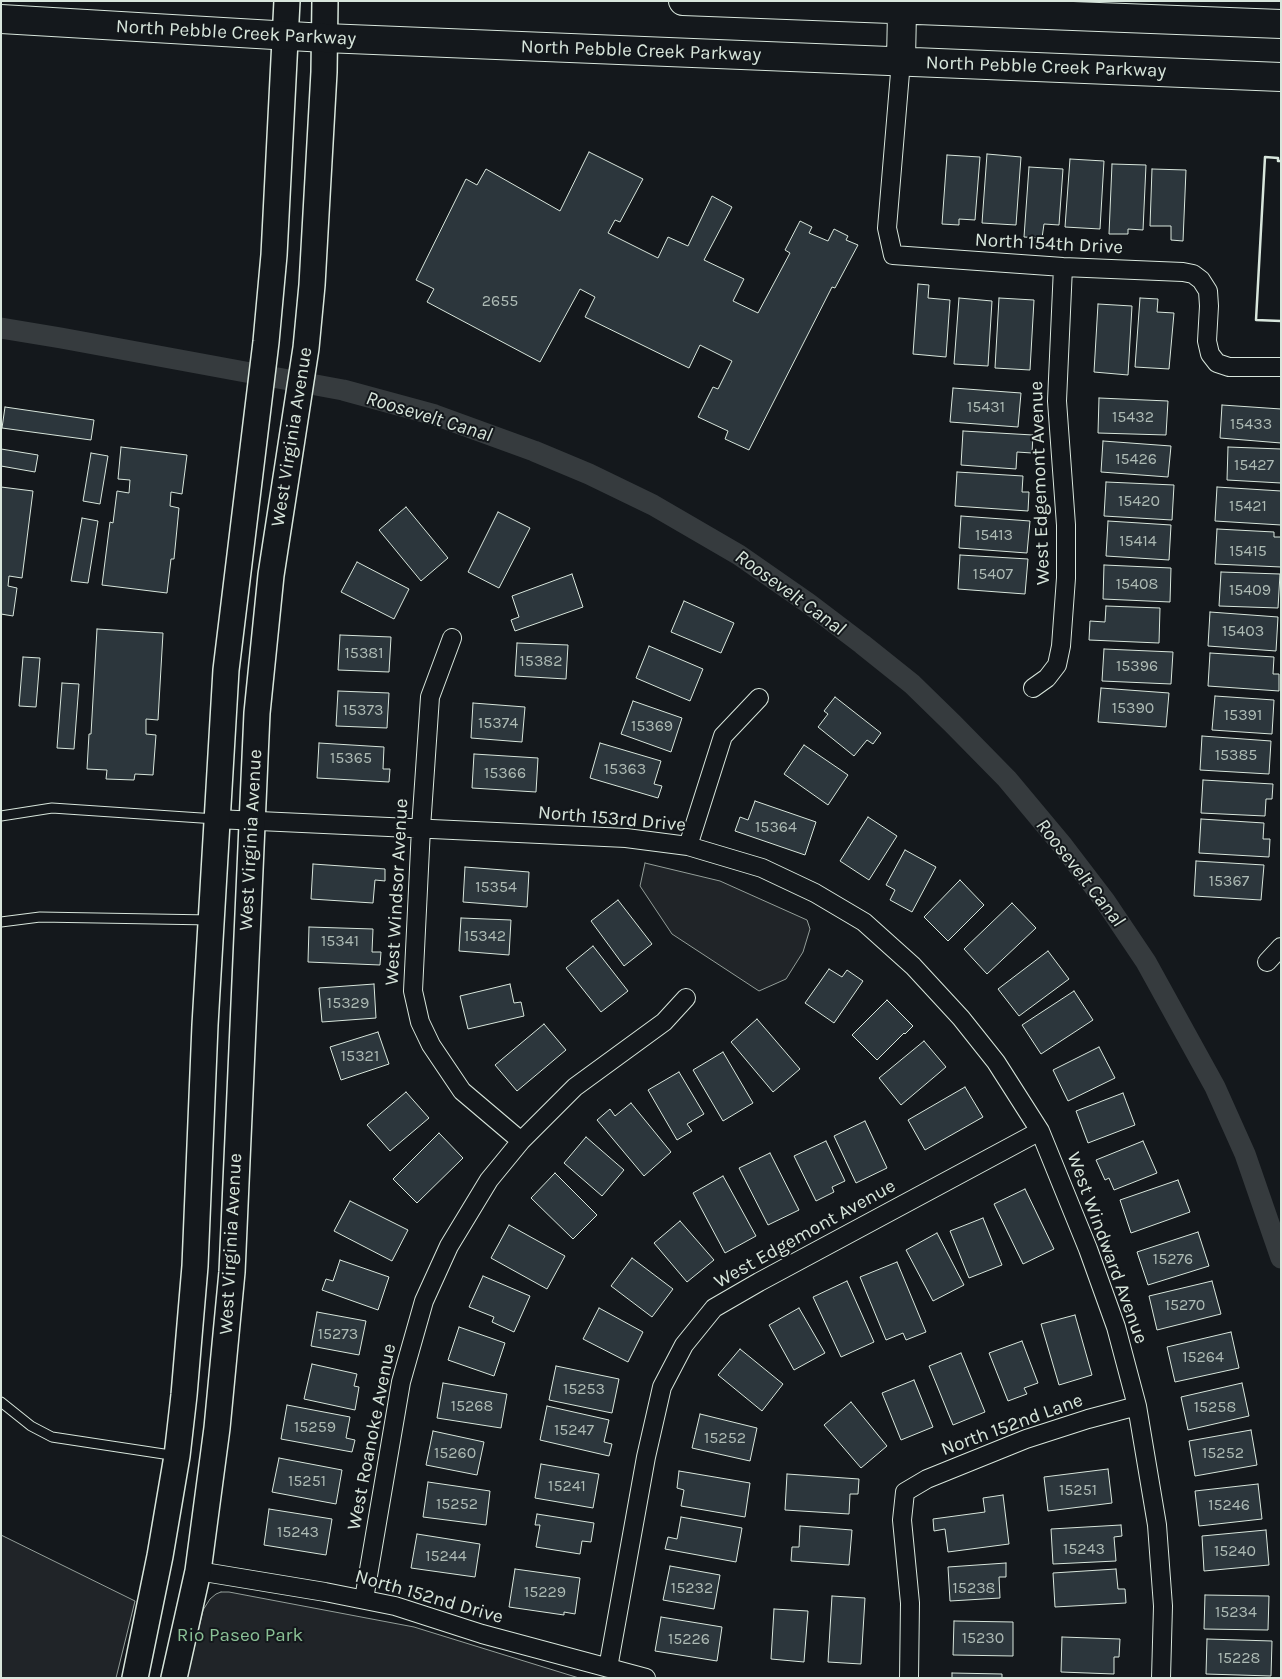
<!DOCTYPE html>
<html>
<head>
<meta charset="utf-8">
<style>
  body { margin:0 }
  #map { position:relative; width:1282px; height:1679px; overflow:hidden; background:#14181c; font-family:Karla,sans-serif }
  canvas { display:block }
  .frame { position:absolute; inset:0; border:2px solid #d8e6dc; pointer-events:none }
</style>
</head>
<body>
<div id="map">
<canvas width="1282" height="1679"></canvas>
<div class="frame"></div>
</div>
<script>
const g = document.querySelector('canvas').getContext('2d');
g.lineJoin = 'round';
function fill(path, color) { g.fillStyle = color; g.fill(path, 'evenodd'); }
const poly = rows => new Path2D(rows.map(r => 'M' + r).join(''));
function strokePath(path, color, width, dash) { g.strokeStyle = color; g.lineWidth = width; g.lineCap = dash ? 'butt' : 'round'; g.setLineDash(dash || []); g.stroke(path); }
function label(font, color, halo, rows, align = 'center') {
  g.font = font + ' Karla,sans-serif'; g.lineWidth = 4; g.setLineDash([]); g.textBaseline = 'middle'; g.strokeStyle = halo; g.fillStyle = color; for (const [text, x, y, turn = 0] of rows) {
    g.save(); g.translate(x, y); g.rotate((+turn || 0) * Math.PI / 180); g.textAlign = isNaN(turn) ? turn : align; if (halo) g.strokeText(text, 0, 0); g.fillText(text, 0, 0); g.restore();
  }
}
const green = poly([
  [645,863,720,881,807,920,810,929,803,952,786,979,759,991,672,934,640,886,645,863],
  [1,1535,135,1601,116,1678,1,1678,1,1535],
  [221,1592,229,1592,414,1627,579,1678,187,1678,203,1610,210,1599,216,1594,221,1592]
]);
const canal = poly([
  [1,328,61,338,343,390,435,415,534,451,589,474,653,505,739,555,808,603,862,644,912,684,953,724,1007,779,1063,846,1105,901,1146,962,1215,1087,1245,1154,1281,1258]
]);
const building = poly([
  [589,152,643,179,620,222,615,220,608,233,658,258,668,237,688,246,712,196,732,207,704,260,744,279,733,301,758,313,790,253,785,250,800,221,812,227,809,233,828,241,834,229,848,236,846,240,858,245,835,288,832,287,749,450,725,439,728,431,698,417,713,387,718,389,732,361,700,345,689,368,585,317,595,297,580,289,540,362,427,302,434,289,416,280,466,179,477,185,486,169,560,211,589,152],
  [987,154,1021,157,1016,225,982,223,987,154],
  [947,155,980,157,975,220,959,219,959,225,942,224,947,155],
  [1070,159,1104,161,1100,229,1065,227,1070,159],
  [1112,164,1146,165,1143,230,1128,229,1128,234,1109,234,1112,164],
  [1029,167,1063,169,1059,225,1044,224,1042,238,1024,237,1029,167],
  [1152,169,1186,170,1183,241,1171,240,1171,226,1150,226,1152,169],
  [918,284,929,285,928,298,950,300,946,357,913,354,918,284],
  [959,298,992,301,988,366,954,364,959,298],
  [999,298,1034,300,1030,370,995,368,999,298],
  [1140,298,1158,299,1157,312,1174,313,1169,369,1135,367,1140,298],
  [1098,304,1132,306,1128,375,1094,372,1098,304],
  [953,388,1021,393,1018,427,950,422,953,388],
  [1099,398,1168,401,1166,435,1098,433,1099,398],
  [1222,405,1281,409,1281,443,1220,438,1222,405],
  [5,407,94,420,91,440,2,428,5,407],
  [963,431,1033,435,1032,453,1017,452,1016,469,961,465,963,431],
  [1103,441,1171,446,1168,477,1101,472,1103,441],
  [121,447,187,455,182,494,171,492,170,506,179,508,174,559,171,559,167,593,102,585,110,522,113,523,117,491,129,493,130,480,118,479,121,447],
  [1228,447,1281,449,1281,483,1227,480,1228,447],
  [1,449,38,455,35,472,1,466,1,449],
  [91,453,108,456,100,504,83,501,91,453],
  [957,472,1023,476,1022,492,1029,492,1028,511,955,506,957,472],
  [1106,482,1174,485,1172,520,1104,516,1106,482],
  [1,487,33,491,22,578,9,576,8,586,17,588,13,616,1,614,1,487],
  [1217,487,1281,491,1281,525,1215,521,1217,487],
  [406,507,448,558,421,581,379,530,406,507],
  [498,512,530,528,499,588,468,572,498,512],
  [961,516,1030,521,1027,553,959,548,961,516],
  [82,518,98,521,88,583,71,581,82,518],
  [1108,521,1171,525,1169,560,1106,556,1108,521],
  [1217,529,1274,532,1274,537,1281,537,1281,567,1215,564,1217,529],
  [960,555,1028,559,1025,594,958,589,960,555],
  [357,562,409,589,394,619,341,592,357,562],
  [1104,565,1171,568,1170,602,1103,599,1104,565],
  [1221,572,1280,574,1278,608,1219,606,1221,572],
  [572,574,583,607,515,631,511,620,519,617,512,596,572,574],
  [684,601,734,623,721,653,671,632,684,601],
  [1106,606,1160,608,1159,643,1089,640,1090,621,1105,622,1106,606],
  [1210,612,1278,617,1276,651,1208,646,1210,612],
  [97,629,163,633,158,720,146,719,146,734,156,735,153,775,135,774,134,780,106,779,107,770,87,769,89,734,91,734,97,629],
  [340,635,391,637,389,672,338,670,340,635],
  [517,643,568,645,566,679,515,676,517,643],
  [649,646,703,669,690,701,636,678,649,646],
  [1104,649,1173,652,1171,684,1102,681,1104,649],
  [1210,653,1274,657,1273,674,1279,674,1279,691,1208,686,1210,653],
  [23,657,40,658,36,707,19,706,23,657],
  [62,683,79,684,74,749,57,748,62,683],
  [1101,688,1169,693,1166,727,1098,722,1101,688],
  [338,691,389,693,387,728,336,726,338,691],
  [1215,696,1274,700,1272,734,1212,730,1215,696],
  [835,697,881,733,873,744,867,740,854,756,818,727,828,714,824,711,835,697],
  [633,701,682,718,671,752,621,734,633,701],
  [473,703,525,707,522,742,471,738,473,703],
  [1202,736,1271,741,1269,774,1200,770,1202,736],
  [319,743,384,747,383,769,390,769,389,782,317,778,319,743],
  [600,743,661,761,654,784,662,786,658,798,590,778,600,743],
  [804,745,848,775,828,805,784,774,804,745],
  [474,754,538,758,536,792,472,788,474,754],
  [1203,780,1273,784,1272,799,1266,799,1265,816,1201,813,1203,780],
  [755,801,816,822,805,855,735,831,740,817,748,820,755,801],
  [868,817,897,836,869,880,840,861,868,817],
  [1201,819,1264,823,1263,839,1270,839,1269,857,1199,853,1201,819],
  [905,850,936,867,912,912,890,900,895,890,886,885,905,850],
  [1196,861,1264,865,1261,900,1194,896,1196,861],
  [313,864,385,869,385,881,375,880,373,903,311,899,313,864],
  [465,867,529,872,527,907,463,902,465,867],
  [960,880,984,905,948,941,924,917,960,880],
  [618,900,652,944,624,966,591,921,618,900],
  [1012,903,1036,928,987,974,964,949,1012,903],
  [461,918,511,920,509,955,459,951,461,918],
  [309,927,373,929,372,952,381,952,380,965,308,962,309,927],
  [593,946,628,991,601,1012,566,968,593,946],
  [1048,951,1069,979,1019,1016,998,989,1048,951],
  [829,969,842,977,847,970,863,981,834,1023,805,1003,829,969],
  [374,984,376,1018,322,1022,319,988,374,984],
  [510,984,514,1003,521,1002,524,1016,468,1029,460,996,510,984],
  [1074,991,1093,1020,1041,1054,1022,1025,1074,991],
  [887,1000,913,1026,905,1034,904,1033,877,1060,852,1035,887,1000],
  [757,1019,800,1069,773,1092,731,1042,757,1019],
  [544,1024,566,1050,517,1091,495,1065,544,1024],
  [378,1032,389,1064,341,1080,330,1047,378,1032],
  [924,1041,946,1067,901,1105,879,1078,924,1041],
  [1099,1047,1115,1078,1068,1101,1053,1070,1099,1047],
  [723,1052,753,1103,723,1121,693,1070,723,1052],
  [679,1072,704,1114,687,1124,692,1131,677,1140,648,1090,679,1072],
  [965,1087,983,1117,925,1150,908,1120,965,1087],
  [406,1092,429,1118,390,1151,367,1125,406,1092],
  [1123,1093,1135,1125,1088,1143,1076,1111,1123,1093],
  [631,1103,671,1152,644,1176,597,1120,610,1109,615,1116,631,1103],
  [865,1121,887,1168,856,1183,834,1136,865,1121],
  [439,1133,463,1158,417,1203,393,1179,439,1133],
  [586,1137,624,1170,602,1196,564,1163,586,1137],
  [826,1141,845,1181,832,1187,834,1192,816,1201,794,1156,826,1141],
  [1143,1141,1157,1173,1114,1190,1109,1178,1105,1180,1096,1160,1143,1141],
  [770,1153,799,1210,768,1225,739,1168,770,1153],
  [555,1173,597,1215,573,1239,531,1198,555,1173],
  [723,1176,756,1236,725,1253,693,1193,723,1176],
  [1178,1180,1190,1212,1131,1233,1120,1200,1178,1180],
  [1025,1189,1054,1249,1023,1264,994,1204,1025,1189],
  [350,1201,408,1230,392,1261,334,1231,350,1201],
  [983,1218,1002,1265,969,1278,950,1231,983,1218],
  [680,1221,714,1260,687,1282,654,1243,680,1221],
  [509,1225,565,1256,547,1289,491,1258,509,1225],
  [1198,1232,1209,1266,1148,1285,1137,1252,1198,1232],
  [937,1233,964,1285,933,1301,906,1250,937,1233],
  [632,1258,673,1289,652,1317,611,1286,632,1258],
  [340,1260,389,1277,378,1310,322,1290,326,1279,333,1281,340,1260],
  [897,1262,926,1332,906,1340,903,1333,886,1340,860,1277,897,1262],
  [483,1276,530,1296,514,1332,492,1322,494,1317,469,1307,483,1276],
  [847,1281,874,1342,841,1357,813,1297,847,1281],
  [1212,1281,1221,1314,1157,1330,1149,1296,1212,1281],
  [599,1308,643,1332,628,1362,583,1339,599,1308],
  [799,1308,825,1353,794,1370,769,1325,799,1308],
  [317,1312,366,1321,359,1355,311,1346,317,1312],
  [1075,1315,1092,1375,1059,1385,1041,1324,1075,1315],
  [459,1327,505,1343,494,1376,448,1360,459,1327],
  [1231,1332,1239,1368,1175,1382,1167,1347,1231,1332],
  [1022,1341,1038,1383,1024,1388,1027,1394,1008,1401,989,1353,1022,1341],
  [740,1349,783,1384,762,1411,718,1375,740,1349],
  [961,1353,985,1412,953,1425,929,1366,961,1353],
  [312,1364,357,1374,354,1386,359,1387,355,1410,304,1399,312,1364],
  [556,1366,619,1379,612,1413,549,1400,556,1366],
  [914,1380,933,1427,901,1440,882,1393,914,1380],
  [443,1383,507,1394,501,1428,437,1418,443,1383],
  [1242,1383,1249,1416,1188,1430,1181,1397,1242,1383],
  [851,1402,887,1446,861,1468,824,1425,851,1402],
  [287,1405,350,1417,346,1438,355,1440,352,1452,281,1439,287,1405],
  [547,1406,609,1420,604,1442,612,1444,609,1456,540,1440,547,1406],
  [700,1414,757,1428,750,1461,692,1448,700,1414],
  [1251,1430,1257,1465,1195,1476,1189,1441,1251,1430],
  [433,1431,484,1442,477,1475,426,1465,433,1431],
  [279,1458,342,1470,336,1504,272,1492,279,1458],
  [541,1464,599,1474,593,1508,535,1498,541,1464],
  [1108,1469,1112,1503,1048,1511,1044,1477,1108,1469],
  [679,1471,750,1483,745,1517,681,1506,684,1490,677,1488,679,1471],
  [787,1474,859,1479,858,1494,850,1494,849,1514,785,1510,787,1474],
  [428,1482,490,1491,486,1525,423,1517,428,1482],
  [1258,1484,1262,1519,1199,1526,1195,1491,1258,1484],
  [1003,1495,1009,1544,948,1552,945,1529,934,1531,933,1519,985,1512,983,1498,1003,1495],
  [269,1509,332,1519,326,1555,264,1545,269,1509],
  [537,1514,594,1523,591,1542,582,1541,580,1554,536,1547,540,1525,535,1525,537,1514],
  [681,1517,742,1528,736,1562,665,1549,668,1537,677,1539,681,1517],
  [1121,1525,1122,1536,1114,1537,1116,1561,1053,1564,1051,1529,1121,1525],
  [800,1526,852,1530,849,1565,791,1561,792,1547,799,1547,800,1526],
  [1266,1530,1269,1565,1204,1571,1202,1536,1266,1530],
  [417,1534,480,1544,475,1577,411,1568,417,1534],
  [1006,1563,1006,1577,999,1577,1000,1598,950,1601,948,1567,1006,1563],
  [670,1566,720,1575,714,1609,663,1600,670,1566],
  [515,1569,580,1578,575,1614,564,1612,564,1615,509,1607,515,1569],
  [1116,1569,1118,1589,1125,1589,1126,1603,1055,1607,1053,1573,1116,1569],
  [1205,1595,1269,1596,1268,1630,1204,1629,1205,1595],
  [832,1596,865,1598,861,1664,828,1662,832,1596],
  [774,1609,808,1611,804,1662,771,1659,774,1609],
  [661,1617,722,1627,717,1661,655,1651,661,1617],
  [954,1621,1013,1622,1013,1656,953,1655,954,1621],
  [1062,1637,1120,1639,1119,1657,1114,1657,1114,1674,1061,1672,1062,1637],
  [1207,1639,1272,1641,1271,1676,1206,1674,1207,1639],
  [952,1673,1002,1674,1002,1678,952,1678,952,1673]
]);
const lane = poly([
  [1,816,52,808,216,819],
  [1,922,40,917,211,920],
  [1,1402,31,1426,52,1437,177,1456]
]);
const street = poly([
  [901,61,887,228,893,255,1063,267,1183,272,1193,274,1201,280,1208,291,1209,306,1207,341,1210,354,1217,363,1229,367,1281,367],
  [452,638,430,697,421,828,413,991,420,1022,431,1045,462,1091,521,1141],
  [1033,688,1047,678,1057,665,1061,646,1066,578,1066,525,1057,401,1063,267],
  [216,819,626,838,688,846,762,868,815,893,864,922,913,966,961,1018,996,1062,1040,1131,1088,1249,1116,1327,1137,1406,1157,1525,1163,1606,1161,1678],
  [688,846,723,736,759,698],
  [1267,962,1281,947],
  [198,1571,325,1592,395,1606,482,1634,646,1678],
  [364,1599,401,1382,424,1301,449,1246,489,1180,521,1141,575,1087,664,1022,686,998],
  [608,1668,646,1457,662,1387,684,1345,714,1308,759,1282,1040,1131],
  [909,1678,910,1603,902,1520,905,1492,927,1479,1026,1439,1088,1419,1137,1406]
]);
const secondary = poly([
  [135,1678,160,1556,177,1456,184,1395,195,1266,205,1025,226,670,266,342,274,255,287,1],
  [174,1678,198,1571,217,1428,232,1272,257,713,271,575,306,348,312,285,324,72,325,1]
]);
const primary = poly([
  [683,1,1281,24],
  [1,19,325,38,1281,77],
  [901,61,902,10]
]);
const wall = poly([
  [1281,161,1278,161,1278,158,1265,157,1256,320,1281,321]
]);
const numberNames = [
  ["2655",500,301],
  ["15431",986,407],
  ["15432",1133,417],
  ["15433",1251,424],
  ["15426",1136,459],
  ["15427",1254,465],
  ["15420",1139,501],
  ["15421",1248,506],
  ["15413",994,535],
  ["15414",1138,541],
  ["15415",1248,551],
  ["15407",993,574],
  ["15408",1137,584],
  ["15409",1250,590],
  ["15403",1243,631],
  ["15381",364,653],
  ["15382",541,661],
  ["15396",1137,666],
  ["15390",1133,708],
  ["15373",363,710],
  ["15391",1243,715],
  ["15374",498,723],
  ["15369",652,726],
  ["15385",1236,755],
  ["15365",351,758],
  ["15363",625,769],
  ["15366",505,773],
  ["15364",776,827],
  ["15367",1229,881],
  ["15354",496,887],
  ["15342",485,936],
  ["15341",340,941],
  ["15329",348,1003],
  ["15321",360,1056],
  ["15276",1173,1259],
  ["15270",1185,1305],
  ["15273",338,1334],
  ["15264",1203,1357],
  ["15253",584,1389],
  ["15268",472,1406],
  ["15258",1215,1407],
  ["15259",315,1427],
  ["15247",574,1430],
  ["15252",725,1438],
  ["15260",455,1453],
  ["15252",1223,1453],
  ["15251",307,1481],
  ["15241",567,1486],
  ["15251",1078,1490],
  ["15252",457,1504],
  ["15246",1229,1505],
  ["15243",298,1532],
  ["15243",1084,1549],
  ["15240",1235,1551],
  ["15244",446,1556],
  ["15232",692,1588],
  ["15238",974,1588],
  ["15229",545,1592],
  ["15234",1236,1612],
  ["15230",983,1638],
  ["15226",689,1639],
  ["15228",1239,1658]
];
const streetNames = [
  ["North Pebble Creek Parkway",236,33,3],
  ["North Pebble Creek Parkway",641,51,2],
  ["North Pebble Creek Parkway",1046,67,2],
  ["North 154th Drive",1049,244,3],
  ["West Virginia Avenue",292,437,-81],
  ["West Edgemont Avenue",1040,483,-92],
  ["North 153rd Drive",612,819,5],
  ["West Virginia Avenue",251,840,-87],
  ["West Windsor Avenue",397,892,-87],
  ["West Edgemont Avenue",805,1234,-29],
  ["West Virginia Avenue",231,1244,-87],
  ["West Windward Avenue",1107,1248,70],
  ["North 152nd Lane",1012,1425,-20],
  ["West Roanoke Avenue",372,1437,-79],
  ["North 152nd Drive",429,1597,16]
];
const parkNames = [
  ["Rio Paseo Park",240,1636]
];
const waterNames = [
  ["Roosevelt Canal",429,417,17],
  ["Roosevelt Canal",790,593,36],
  ["Roosevelt Canal",1080,873,52]
];
fill(green, '#202428');
strokePath(green, '#939e99', 1);
strokePath(canal, '#363b3e', 21);
fill(building, '#2c363c');
strokePath(building, '#d8e6dc', 1);
strokePath(lane, '#d8e6dc', 11);
strokePath(street, '#d8e6dc', 20);
strokePath(secondary, '#d8e6dc', 28);
strokePath(primary, '#d8e6dc', 30);
strokePath(lane, '#14181c', 9);
strokePath(street, '#14181c', 18);
strokePath(secondary, '#14181c', 25);
strokePath(primary, '#14181c', 28);
strokePath(wall, '#d8e6dc', 2.5);
label('16px', '#adbab4', null, numberNames);
label('19px', '#d8e6dc', '#14181c', streetNames);
label('19px', '#8ac095', '#14181c', parkNames);
label('italic 20px', '#d8e6dc', '#14181c', waterNames);
</script>
</body>
</html>
